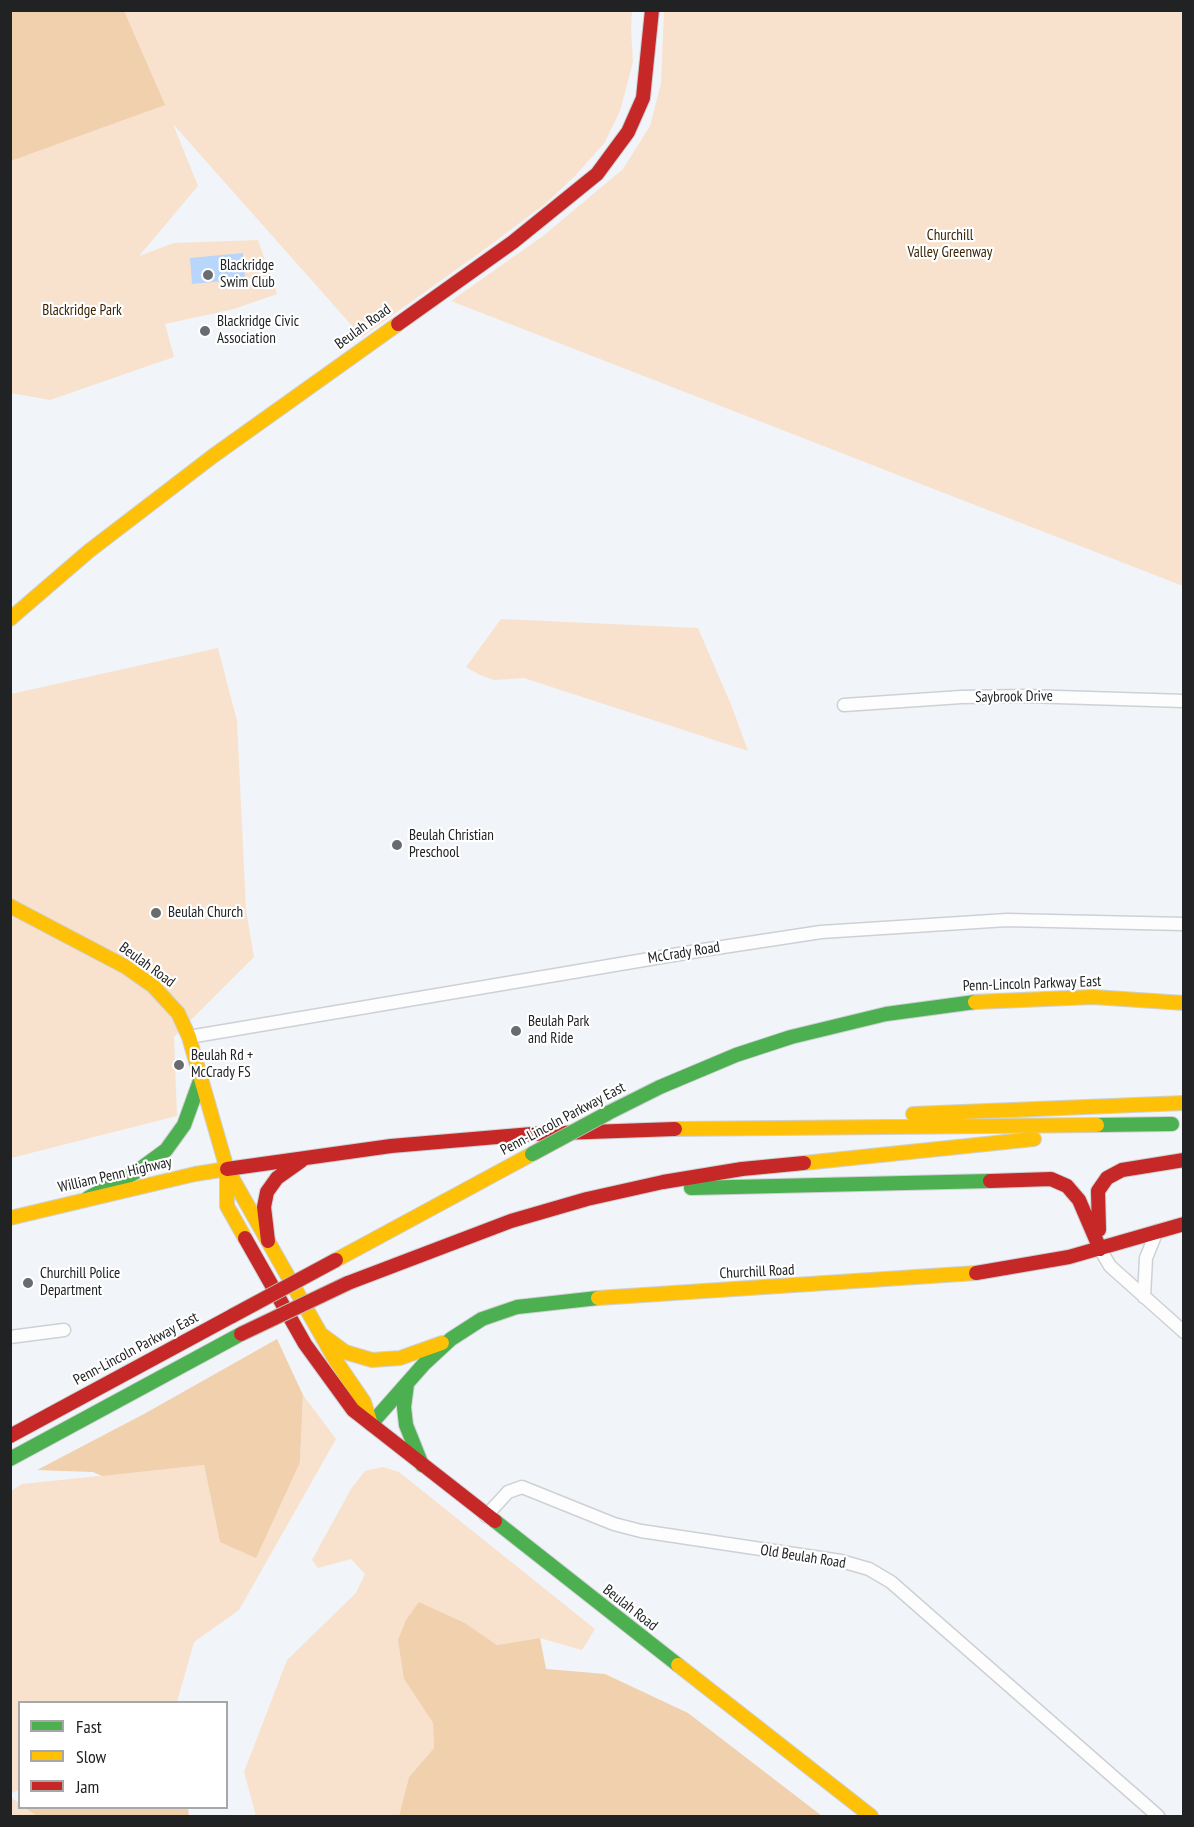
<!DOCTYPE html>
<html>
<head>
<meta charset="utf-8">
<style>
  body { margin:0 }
  #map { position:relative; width:1194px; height:1827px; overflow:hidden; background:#f1f4f8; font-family:"PT Sans Narrow",sans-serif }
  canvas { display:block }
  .frame { position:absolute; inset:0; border:12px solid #202224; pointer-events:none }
  .legend { position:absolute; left:18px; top:1701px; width:210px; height:108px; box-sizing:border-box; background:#fff; border:2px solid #a6a7a7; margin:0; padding:8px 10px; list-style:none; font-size:18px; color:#202224 }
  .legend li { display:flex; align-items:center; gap:12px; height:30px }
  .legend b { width:30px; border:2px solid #a6a7a7 }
</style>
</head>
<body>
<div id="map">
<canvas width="1194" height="1827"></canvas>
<div class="frame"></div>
<ul class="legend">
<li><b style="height:8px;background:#4caf50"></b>Fast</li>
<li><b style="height:8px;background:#ffc107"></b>Slow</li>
<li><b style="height:8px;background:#c62828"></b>Jam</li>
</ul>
</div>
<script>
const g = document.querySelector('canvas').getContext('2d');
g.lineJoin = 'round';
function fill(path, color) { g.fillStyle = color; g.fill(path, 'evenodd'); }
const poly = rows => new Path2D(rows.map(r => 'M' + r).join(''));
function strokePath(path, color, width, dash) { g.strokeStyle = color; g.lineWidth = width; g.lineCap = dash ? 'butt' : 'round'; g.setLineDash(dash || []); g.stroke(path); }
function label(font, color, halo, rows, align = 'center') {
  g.font = font + ' "PT Sans Narrow",sans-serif'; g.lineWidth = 4.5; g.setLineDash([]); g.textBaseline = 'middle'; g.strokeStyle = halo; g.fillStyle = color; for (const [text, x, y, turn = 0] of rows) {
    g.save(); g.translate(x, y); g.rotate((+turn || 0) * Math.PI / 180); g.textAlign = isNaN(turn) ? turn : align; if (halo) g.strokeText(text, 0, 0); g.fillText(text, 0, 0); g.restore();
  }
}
const green = poly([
  [74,11,632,11,631,30,633,62,620,111,605,142,574,177,545,204,485,249,362,337,173,124,198,186,139,256,174,243,258,240,277,294,234,309,165,324,174,357,50,400,11,393,11,161,159,107],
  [664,11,1183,11,1183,586,451,301,543,236,623,169,650,126,661,83],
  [501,619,698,628,732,707,748,751,524,678,494,680,480,675,466,667],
  [218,648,237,721,246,910,254,957,174,1037,177,1116,11,1158,11,694],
  [303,1395,336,1439,239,1610,194,1642,177,1702,20,1702,19,1790,11,1793,11,1491,22,1484,204,1465,220,1542,300,1462],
  [383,1467,399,1472,595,1629,582,1650,540,1638,497,1645,465,1623,419,1602,404,1679,433,1723,434,1748,409,1777,399,1816,256,1816,244,1772,287,1660,356,1593,365,1574,351,1559,318,1568,312,1560,351,1489,365,1471],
  [10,1797,19,1803,20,1808,25,1808,37,1816,11,1816]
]);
const forest = poly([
  [11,10,124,11,165,105,11,161],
  [277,1339,303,1395,300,1462,256,1558,220,1542,204,1465,102,1476,93,1472,37,1470,144,1414],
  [419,1602,465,1623,497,1645,540,1638,546,1669,605,1674,688,1713,822,1816,399,1816,409,1777,434,1748,433,1723,404,1679,398,1640,406,1620],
  [25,1808,188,1808,189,1816,37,1816]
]);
const water = poly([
  [243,253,245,279,192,284,190,258]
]);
const street = poly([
  [844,705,961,697,1026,696,1184,701],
  [189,1037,703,950,821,932,1007,920,1184,924],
  [1100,1249,1110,1266,1184,1332],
  [1144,1297,1146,1258,1157,1231],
  [10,1337,64,1330],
  [486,1516,508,1492,522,1487,614,1524,641,1531,841,1561,869,1569,891,1582,1158,1816]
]);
const fast = poly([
  [608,1113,660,1087,736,1055,791,1037,886,1014,975,1002],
  [1097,1125,1172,1124],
  [691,1188,990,1181],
  [88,1198,136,1172,166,1150,184,1125,201,1078],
  [407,1384,404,1407,406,1425,422,1465],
  [371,1424,424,1364,451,1339,482,1319,517,1307,598,1298],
  [10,1459,241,1334],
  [495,1521,678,1665]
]);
const slow = poly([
  [10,619,89,551,213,456,398,324],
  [10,906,126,967,153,986,178,1013,189,1037,227,1169,227,1206,245,1238],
  [975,1002,1093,997,1184,1003],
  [913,1114,1184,1103],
  [675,1129,1097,1125],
  [804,1163,1034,1139],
  [227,1169,336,1361,364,1402,371,1424],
  [10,1218,195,1174,227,1169],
  [336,1260,532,1154],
  [598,1298,976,1273],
  [322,1335,345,1352,372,1360,400,1358,442,1343],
  [678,1665,871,1816]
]);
const jam = poly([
  [398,324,513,242,597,174,628,132,643,98,652,10],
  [227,1169,391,1146,532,1134,675,1129],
  [990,1181,1051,1179,1067,1186,1079,1200,1100,1249],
  [1099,1230,1098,1191,1107,1178,1122,1170,1184,1160],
  [245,1238,305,1344,353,1410,495,1521],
  [268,1241,264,1207,267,1192,277,1178,301,1161],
  [976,1273,1069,1257,1184,1224],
  [348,1283,511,1221,587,1199,663,1182,742,1169,804,1163],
  [10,1436,232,1316]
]);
const fastBridge = poly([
  [532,1154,608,1113]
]);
const jamBridge = poly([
  [232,1316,336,1260],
  [241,1334,348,1283]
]);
const markers = [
  [208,275,6,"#696c6e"],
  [205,331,6,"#696c6e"],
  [397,845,6,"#696c6e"],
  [156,913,6,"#696c6e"],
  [516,1031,6,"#696c6e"],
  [179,1065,6,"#696c6e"],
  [28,1283,6,"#696c6e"]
];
const parkNames = [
  ["Churchill",950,236],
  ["Valley Greenway",950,253],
  ["Blackridge Park",82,311]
];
const poiNames = [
  ["Blackridge",220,266],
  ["Swim Club",220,283],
  ["Blackridge Civic",217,322],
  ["Association",217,339],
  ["Beulah Christian",409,836],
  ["Preschool",409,853],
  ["Beulah Church",168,913],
  ["Beulah Park",528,1022],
  ["and Ride",528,1039],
  ["Beulah Rd +",191,1056],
  ["McCrady FS",191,1073],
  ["Churchill Police",40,1274],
  ["Department",40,1291]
];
const streetNames = [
  ["Beulah Road",363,327,-36],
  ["Saybrook Drive",1014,697,-1],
  ["McCrady Road",684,953,-9],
  ["Beulah Road",147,965,36],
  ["Penn-Lincoln Parkway East",1032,984,-2],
  ["Penn-Lincoln Parkway East",563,1119,-28],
  ["William Penn Highway",115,1175,-13],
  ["Churchill Road",757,1272,-3],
  ["Penn-Lincoln Parkway East",136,1349,-28],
  ["Old Beulah Road",803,1557,9],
  ["Beulah Road",630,1608,38]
];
fill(green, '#f8e2cd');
fill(forest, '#f0d0ad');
fill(water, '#b8d5fc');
strokePath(street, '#ced1d4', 15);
strokePath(fast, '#ced1d4', 16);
strokePath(slow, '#ced1d4', 16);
strokePath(jam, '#ced1d4', 16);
strokePath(street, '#fdfdfe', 12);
strokePath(fast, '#4caf50', 14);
strokePath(slow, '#ffc107', 14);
strokePath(jam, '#c62828', 14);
strokePath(fastBridge, '#c1bbb5', 16, []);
strokePath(jamBridge, '#c1bbb5', 16, []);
strokePath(fastBridge, '#4caf50', 14);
strokePath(jamBridge, '#c62828', 14);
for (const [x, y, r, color] of markers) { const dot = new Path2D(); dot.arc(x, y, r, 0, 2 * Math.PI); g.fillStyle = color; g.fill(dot); strokePath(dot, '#fff', 2); }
label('15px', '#3c2405', '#fff', parkNames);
label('15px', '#202224', '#fff', poiNames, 'left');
label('15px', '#202224', '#fff', streetNames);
</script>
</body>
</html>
